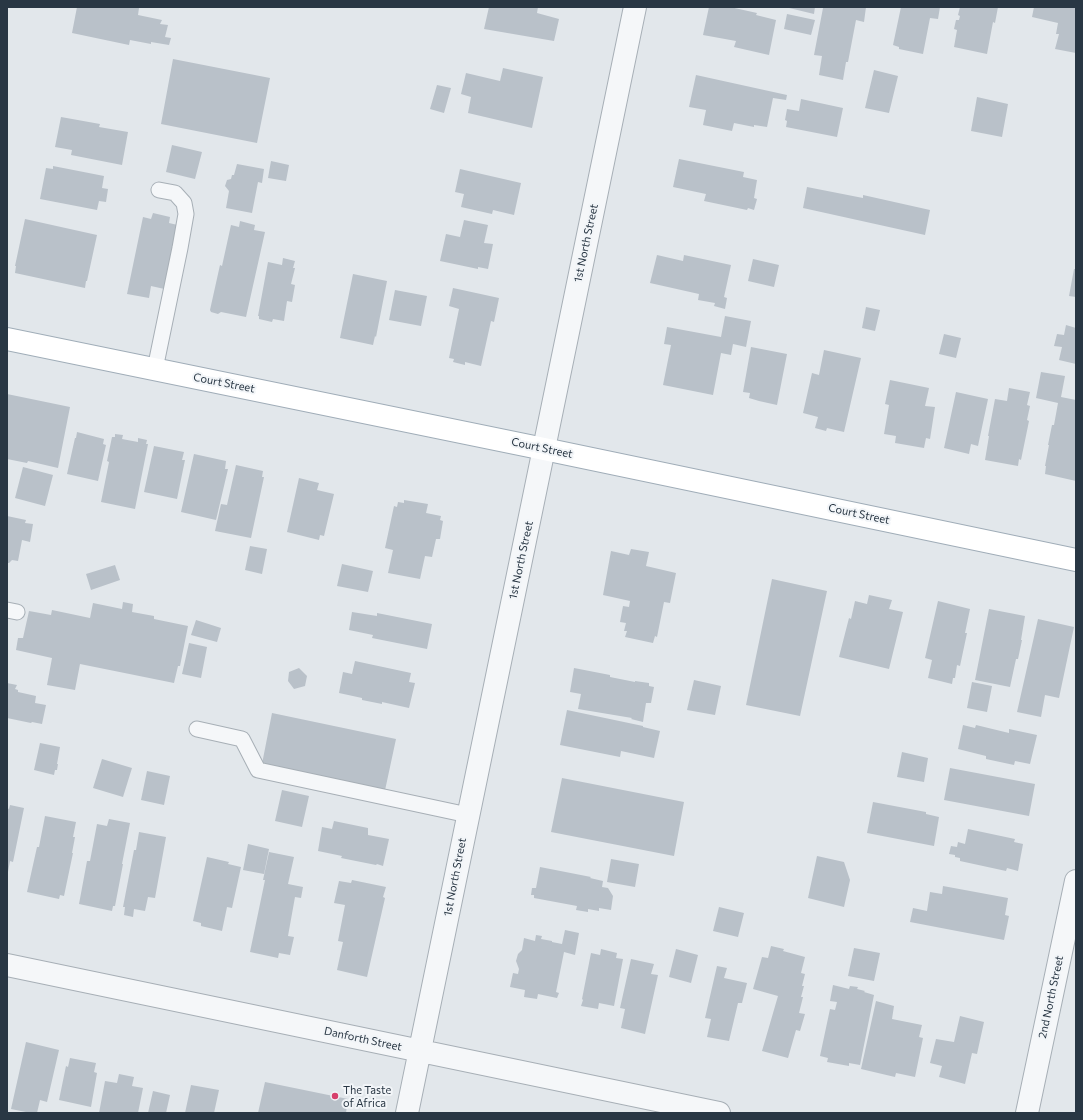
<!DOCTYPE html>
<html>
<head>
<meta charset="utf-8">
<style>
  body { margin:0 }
  #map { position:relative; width:1083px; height:1120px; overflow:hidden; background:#e2e7eb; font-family:Commissioner,sans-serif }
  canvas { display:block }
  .frame { position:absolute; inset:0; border:8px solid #293744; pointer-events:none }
</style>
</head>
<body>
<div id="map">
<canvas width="1083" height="1120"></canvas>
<div class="frame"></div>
</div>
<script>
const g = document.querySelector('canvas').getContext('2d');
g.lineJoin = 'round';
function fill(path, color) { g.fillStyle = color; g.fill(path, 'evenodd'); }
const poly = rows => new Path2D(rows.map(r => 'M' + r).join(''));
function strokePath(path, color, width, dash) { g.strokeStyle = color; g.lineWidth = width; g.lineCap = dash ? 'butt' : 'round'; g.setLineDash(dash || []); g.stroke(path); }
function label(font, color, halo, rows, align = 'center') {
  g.font = font + ' Commissioner,sans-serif'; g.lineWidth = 4; g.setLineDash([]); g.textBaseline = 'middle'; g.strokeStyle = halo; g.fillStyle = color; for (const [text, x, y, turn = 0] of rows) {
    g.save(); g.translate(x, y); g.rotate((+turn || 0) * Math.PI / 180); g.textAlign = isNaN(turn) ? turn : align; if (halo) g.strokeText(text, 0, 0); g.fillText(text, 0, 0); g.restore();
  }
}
const building = poly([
  [77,7,139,8,138,15,162,20,160,24,168,25,165,37,171,38,169,45,151,42,151,44,130,40,129,45,72,33],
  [489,7,538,7,537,13,559,19,554,41,484,29],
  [709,7,730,7,757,13,756,15,776,20,769,55,734,47,736,41,703,35],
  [785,7,815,7,814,14],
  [826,7,866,7,864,22,856,20,848,62,846,62,843,80,819,75,822,56,814,55,823,8,826,8],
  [901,7,940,7,938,19,930,18,923,54,899,49,899,47,893,45],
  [960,7,998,7,995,23,993,22,987,54,954,47,957,30,954,29,956,20,959,20,960,16,958,15],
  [1034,7,1076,8,1076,53,1055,49,1059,34,1056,34,1058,23,1032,17],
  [787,14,815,20,811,35,784,29],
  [173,59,270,78,257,143,161,124],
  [503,68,543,77,532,128,468,113,471,97,461,94,466,73,500,81],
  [874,70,898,76,889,113,865,108],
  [696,75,787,95,786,100,773,98,767,127,754,125,754,127,734,123,732,131,703,125,706,110,689,107],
  [437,85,451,88,444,113,430,109],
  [977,97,1008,104,1002,137,971,131],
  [801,99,843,108,837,137,786,127,787,121,785,120,787,109,799,111],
  [61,117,100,124,99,127,128,132,122,165,71,155,72,150,55,147],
  [172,145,202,152,195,179,166,172],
  [679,159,744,172,743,177,757,180,754,198,757,199,754,210,748,208,747,210,704,201,706,194,673,187],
  [271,161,289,165,286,181,268,178],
  [237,164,264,169,262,183,258,182,252,213,226,208,229,191,225,186,227,180,231,179,232,175,234,175],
  [53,166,104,176,102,188,108,189,106,202,99,201,97,210,40,199,46,168,53,169],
  [460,169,521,183,514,215,493,210,492,214,461,207,464,194,455,192],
  [807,187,863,198,863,195,930,210,925,235,803,208],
  [153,213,170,217,169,223,182,226,169,290,151,286,149,298,127,294,143,217,151,219],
  [25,219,97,235,87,281,86,281,85,288,15,273,16,266,15,266],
  [464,220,488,225,484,243,493,244,488,269,478,267,478,269,440,261,446,234,460,237],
  [240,221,255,225,254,230,265,232,246,317,221,312,218,314,211,312,210,310,220,265,222,266,231,225,239,227],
  [657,255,683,261,684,255,731,265,724,297,727,298,725,309,714,306,715,303,698,300,699,294,650,283],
  [283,258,295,261,293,268,295,268,291,284,295,285,292,302,287,301,284,321,273,319,272,322,259,319,259,316,258,316,268,262,282,265],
  [753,259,779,265,774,287,748,281],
  [1074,269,1076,269,1076,297,1069,296],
  [353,274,387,281,376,337,375,336,373,345,340,338],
  [453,288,499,298,494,322,491,321,481,366,465,362,465,365,453,362,454,359,449,358,459,309,449,306],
  [395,290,427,296,421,326,389,320],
  [866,307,880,310,875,331,862,328],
  [725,316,751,321,746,347,733,344,731,355,721,353,713,395,663,385,671,345,664,344,667,327,721,337],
  [1066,325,1076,328,1076,364,1059,360,1062,347,1054,346,1057,334,1064,335],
  [944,334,961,338,956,358,939,354],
  [751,347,787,354,777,405,759,401,749,398,750,393,743,392],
  [824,350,861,358,844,432,827,428,826,431,815,428,818,417,803,413,812,373,819,375],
  [1041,372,1065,376,1061,397,1076,400,1076,481,1045,474,1046,466,1045,466,1049,445,1048,445,1052,425,1054,425,1058,403,1036,398],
  [890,380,929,388,925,406,935,407,930,439,926,438,924,448,895,443,896,436,884,434,889,405,885,404],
  [1009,388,1030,392,1027,405,1030,406,1027,420,1029,421,1021,460,1019,459,1018,466,985,460,989,436,988,436,995,399,1007,401],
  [956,392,988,399,978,446,971,444,969,454,944,448],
  [7,394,70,407,58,468,28,461,27,463,7,459],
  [77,432,104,439,103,444,106,445,98,481,67,474,75,438,76,438],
  [115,434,123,435,122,439,138,442,138,438,147,440,146,444,148,444,135,509,101,502,109,462,107,461,112,437,115,437],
  [154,446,184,452,182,460,185,460,177,499,144,492],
  [194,454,226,461,225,469,228,469,216,520,181,512],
  [236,465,263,471,262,477,264,477,251,538,215,531,221,504,227,505],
  [23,467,53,475,45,506,15,498],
  [299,478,319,483,317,490,334,494,324,536,320,535,319,540,287,532],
  [404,500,428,504,426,513,441,516,440,520,443,521,440,539,436,539,432,557,425,556,420,579,388,573,393,550,385,548,394,506,397,507,398,502,404,503],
  [7,516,26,520,25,523,33,524,30,542,22,540,18,561,12,560,9,563,7,563],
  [250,546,267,549,262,574,245,570],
  [631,549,649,552,646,566,676,573,670,603,664,602,657,637,655,636,653,643,625,637,627,631,624,631,626,623,620,622,623,606,629,607,630,601,603,595,611,551,629,555],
  [342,564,373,571,368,592,337,586],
  [115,565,120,580,91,590,86,574],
  [772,579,827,591,800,716,746,705],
  [869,595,892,600,889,609,903,612,889,669,839,657,849,618,851,619,855,601,867,604],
  [938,601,970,609,965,633,967,633,960,666,957,665,955,678,953,678,952,684,928,678,932,660,925,658],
  [123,602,133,604,132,612,154,616,154,619,188,626,180,666,178,666,174,683,80,664,75,690,47,685,52,658,16,650,18,638,23,638,29,611,51,615,52,610,90,618,93,603,122,609],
  [989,609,1025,616,1021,640,1022,640,1018,659,1016,659,1010,687,975,680],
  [352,612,377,616,377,613,432,624,427,649,372,638,373,635,349,630],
  [1038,619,1074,627,1059,698,1045,695,1041,717,1017,712],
  [196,620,221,628,217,642,191,635],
  [189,643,207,647,201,678,182,674],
  [355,661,411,673,409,682,415,683,409,708,382,702,382,704,362,700,362,698,339,693,343,672,352,674],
  [299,668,307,676,305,686,294,689,288,681,289,672],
  [574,668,610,675,610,677,635,682,635,681,649,683,649,686,654,687,651,703,646,703,643,722,631,719,632,718,578,709,581,694,570,692],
  [694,680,721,686,715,715,687,710],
  [972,682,992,686,987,712,967,708],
  [7,683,17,685,15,689,18,690,18,692,36,696,35,703,46,705,42,724,32,722,31,723,7,718],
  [567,710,643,726,643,727,660,731,654,758,621,751,620,757,560,745],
  [272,713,396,739,384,795,261,769],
  [963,725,975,728,976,725,1009,733,1009,729,1037,735,1030,764,1015,761,1014,765,986,759,986,756,958,749],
  [40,743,60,747,57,764,58,764,57,770,55,770,54,775,34,770],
  [902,752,928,758,924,782,897,777],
  [102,759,132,768,123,797,93,788],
  [950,768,1035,784,1029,816,944,800],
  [147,771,170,776,164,805,141,800],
  [562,778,684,802,674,856,551,832],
  [282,790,309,796,302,827,275,821],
  [873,802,926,812,926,814,939,817,934,846,867,833],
  [10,805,24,808,13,862,10,861,8,872,7,808,9,809],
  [45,816,76,822,73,837,75,837,72,853,73,853,64,896,60,895,59,899,27,892,37,847,39,847],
  [109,819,130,823,122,864,123,864,115,906,113,906,112,911,79,904,87,861,90,861,97,824,107,826],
  [334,821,368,828,368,835,389,839,383,866,377,864,376,865,341,858,342,856,318,851,322,827,332,829],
  [968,829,1015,839,1014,842,1023,844,1018,871,1007,868,1006,871,960,861,960,858,955,857,955,855,949,854,951,846,957,847,958,842,965,844],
  [139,832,166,837,155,898,148,897,145,911,134,909,133,917,124,915,125,907,123,907,134,850,136,850],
  [248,844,269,849,264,874,243,870],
  [269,852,294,857,288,884,303,887,301,898,295,897,288,936,294,937,290,955,279,953,278,958,250,952,265,880,263,880],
  [817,856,844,862,850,880,844,907,808,898],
  [207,857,229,862,228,864,241,867,232,908,227,907,222,931,201,926,201,923,193,921],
  [611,859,639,864,635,887,607,882],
  [540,867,591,877,590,878,603,881,602,887,608,888,613,896,611,910,599,908,599,911,588,909,588,912,576,910,577,906,534,898,534,895,531,895,532,888,536,888],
  [352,880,386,887,383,897,385,898,367,977,337,970,343,942,338,941,345,905,334,903,339,881,351,883],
  [943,886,1008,898,1005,915,1009,916,1004,940,910,922,913,908,927,911,930,892,942,894],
  [719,907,744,913,738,937,713,931],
  [565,930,579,933,575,955,564,952,556,992,559,993,557,998,538,994,537,999,524,997,525,990,510,987,513,973,518,974,519,969,516,961,518,954,522,950,524,938,535,941,536,935,542,936,541,939,552,941,552,942,562,944],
  [771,946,784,949,783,951,805,957,801,973,805,974,802,986,804,986,801,997,803,997,799,1013,805,1014,800,1031,796,1030,788,1058,762,1051,778,996,753,989,762,957,768,958],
  [854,948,880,953,874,981,848,976],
  [601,949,617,953,616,958,623,959,614,1006,599,1003,598,1009,581,1006,583,1000,582,999,591,953,600,955],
  [676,949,698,955,691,983,669,977],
  [631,959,654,964,651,974,658,975,645,1034,621,1028,625,1009,620,1008],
  [717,966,727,968,724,978,747,983,742,1003,738,1003,729,1041,707,1037,711,1019,705,1018],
  [833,985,849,989,850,986,858,987,857,989,865,991,864,992,874,995,860,1065,849,1063,849,1066,827,1062,828,1058,820,1056,830,1009,835,1010,837,1002,830,1001],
  [876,1001,894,1006,892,1019,922,1025,919,1037,923,1038,915,1077,896,1073,895,1077,861,1069],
  [960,1016,984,1022,977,1054,972,1053,965,1084,939,1077,942,1066,930,1063,936,1039,954,1042],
  [26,1042,59,1050,47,1102,40,1100,37,1113,31,1113,11,1109],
  [70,1058,96,1063,94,1072,97,1073,91,1107,59,1100,66,1066,68,1067],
  [119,1074,134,1077,132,1086,143,1088,138,1113,99,1113,105,1081,117,1083],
  [265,1082,348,1099,346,1113,258,1113],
  [191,1085,219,1090,214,1113,185,1113],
  [153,1091,170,1095,166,1113,148,1113]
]);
const lane = poly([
  [155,369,180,248,186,214,184,203,175,193,159,190],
  [7,610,17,612],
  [197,729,242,739,258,770,468,815]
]);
const street = poly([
  [7,965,719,1113],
  [407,1113,635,7],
  [1027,1113,1076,881]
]);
const primary = poly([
  [7,339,544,449,1076,560]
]);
const markers = [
  [335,1096,4,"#d7406c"]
];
const streetNames = [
  ["1st North Street",586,243,-78],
  ["Court Street",224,383,11],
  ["Court Street",542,448,12],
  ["Court Street",859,514,12],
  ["1st North Street",521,560,-78],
  ["1st North Street",455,877,-79],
  ["2nd North Street",1051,997,-78],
  ["Danforth Street",363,1039,12]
];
const poiNames = [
  ["The Taste",343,1090],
  ["of Africa",343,1103]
];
fill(building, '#b9c1c9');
strokePath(lane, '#a7afb6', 17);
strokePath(street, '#a7afb6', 24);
strokePath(primary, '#a0adb8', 24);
strokePath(lane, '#f5f7f9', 15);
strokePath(street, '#f5f7f9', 22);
strokePath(primary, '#fff', 22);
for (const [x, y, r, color] of markers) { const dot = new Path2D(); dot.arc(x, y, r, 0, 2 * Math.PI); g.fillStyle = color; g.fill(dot); strokePath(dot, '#f2f5f8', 1.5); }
label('11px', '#293744', '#f2f5f8', streetNames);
label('11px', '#293744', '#f2f5f8', poiNames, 'left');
</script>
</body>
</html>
